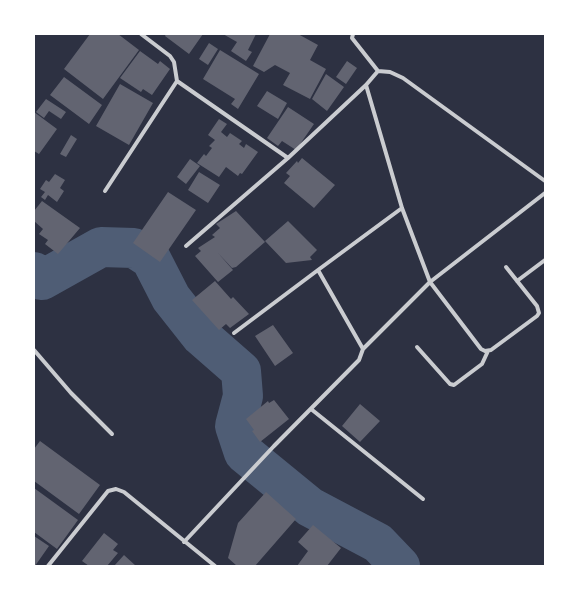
<!DOCTYPE html>
<html>
<head>
<meta charset="utf-8">
<style>
  body { margin:0 }
  #map { position:relative; width:579px; height:600px; overflow:hidden; background:#2d3142; font-family:Signika,sans-serif }
  canvas { display:block }
  .frame { position:absolute; inset:0; border:35px solid #fff; pointer-events:none }
</style>
</head>
<body>
<div id="map">
<canvas width="579" height="600"></canvas>
<div class="frame"></div>
</div>
<script>
const g = document.querySelector('canvas').getContext('2d');
g.lineJoin = 'round';
const poly = rows => new Path2D(rows.map(r => 'M' + r).join(''));
function strokePath(path, color, width, dash) { g.strokeStyle = color; g.lineWidth = width; g.lineCap = dash ? 'butt' : 'round'; g.setLineDash(dash || []); g.stroke(path); }
function fill(path, color) { g.fillStyle = color; g.fill(path, 'evenodd'); }
const river = poly([
  [34,272,42,280,101,247,134,248,151,259,171,298,201,336,241,371,243,396,235,426,244,453,310,507,378,543,400,566]
]);
const building = poly([
  [90,34,118,34,139,50,103,99,64,69],
  [166,34,203,34,189,54,165,36],
  [223,34,256,34,248,50,252,52,246,61,231,51,237,42],
  [270,34,298,34,318,45,310,60,326,69,310,99,283,85,290,73,275,65,264,72,253,66],
  [209,43,218,49,208,65,199,59],
  [220,50,259,74,238,109,231,104,235,99,203,79],
  [140,51,158,64,160,61,170,69,152,95,143,89,141,92,120,78],
  [347,61,357,68,346,84,336,77],
  [326,74,344,87,327,111,312,99],
  [64,77,102,105,89,124,50,95],
  [120,84,153,103,129,145,96,126],
  [267,91,287,103,278,119,257,106],
  [46,99,66,112,61,119,49,111,44,118,36,112],
  [288,107,314,124,296,150,282,141,278,146,267,138],
  [34,112,57,129,39,154,34,151],
  [219,119,227,124,221,132,227,137,230,133,242,141,239,144,244,148,246,144,258,152,242,174,240,173,238,176,226,167,219,177,197,163,204,154,206,156,212,148,209,146,215,140,208,135],
  [71,135,77,139,66,157,60,154],
  [302,158,335,185,314,208,284,183,290,176,286,173,297,161,298,163],
  [190,159,200,166,186,184,177,177],
  [199,172,220,185,208,203,188,190],
  [55,174,65,180,60,188,64,191,57,202,48,195,45,200,41,197,45,192,40,189,46,180,49,182],
  [168,192,196,210,160,262,133,243],
  [42,201,80,228,58,254,45,244,48,240,39,234,43,229,34,221,34,211],
  [236,211,265,242,236,267,232,268,218,253,233,270,218,282,195,256,201,251,198,248,215,237,212,235,220,228,216,224],
  [288,221,317,250,310,257,312,260,286,263,265,241],
  [215,281,231,299,233,297,249,314,230,328,226,324,219,330,192,300],
  [273,325,293,353,275,366,255,336],
  [274,400,289,419,260,442,252,431,254,430,246,419,268,401,269,403],
  [360,404,380,421,360,442,342,426],
  [40,441,100,485,79,514,34,481,34,449],
  [34,488,78,520,57,549,34,532],
  [266,492,296,519,255,566,237,566,228,558,238,523],
  [313,525,341,548,327,566,297,566,308,551,298,542],
  [104,533,118,544,113,550,118,553,107,566,89,566,82,561],
  [34,536,49,546,35,566,34,566],
  [124,555,136,566,114,566]
]);
const minor = poly([
  [141,34,170,56,174,62,177,81,288,158],
  [353,34,352,38,378,71],
  [378,71,366,85,402,208,430,282,481,349,485,351,491,350,537,316,539,313,537,306,506,267],
  [378,71,390,72,403,78,545,181],
  [105,191,177,81],
  [186,246,288,158,366,85],
  [517,281,545,260],
  [234,333,318,270],
  [417,347,450,384,454,385,482,364,488,351],
  [363,349,430,282,545,193],
  [34,350,71,393,112,434],
  [311,409,423,499],
  [184,542,274,446,359,360,363,349,318,270,402,208],
  [48,566,108,491,116,489,124,492,215,566]
]);
strokePath(river, '#4f5d75', 40);
fill(building, '#626471');
strokePath(minor, '#caccd0', 4);
</script>
</body>
</html>
